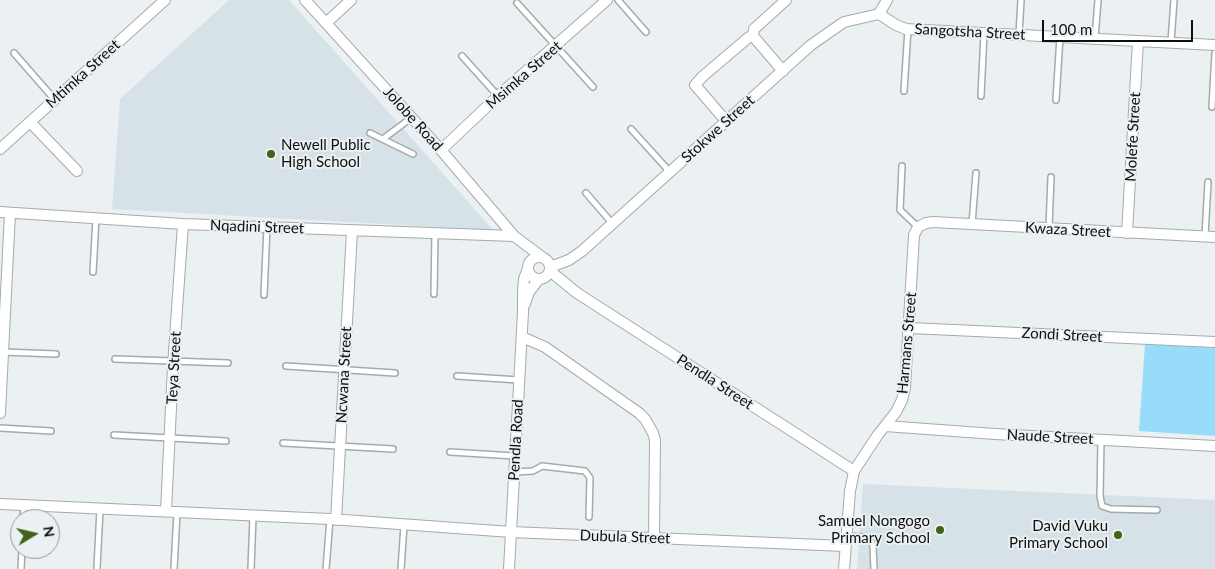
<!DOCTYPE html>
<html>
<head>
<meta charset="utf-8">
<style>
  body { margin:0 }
  #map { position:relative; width:1215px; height:569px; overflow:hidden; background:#ebf0f2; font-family:Lato,sans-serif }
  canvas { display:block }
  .north { position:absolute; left:10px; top:509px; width:50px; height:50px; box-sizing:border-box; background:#ebf0f2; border:1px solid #939698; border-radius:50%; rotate:81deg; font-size:14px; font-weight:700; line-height:20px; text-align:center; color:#0e0f10 }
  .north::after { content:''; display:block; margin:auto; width:18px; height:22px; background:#416217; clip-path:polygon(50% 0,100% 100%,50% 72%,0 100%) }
  .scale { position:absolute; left:1042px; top:20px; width:151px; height:22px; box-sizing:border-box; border:2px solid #0e0f10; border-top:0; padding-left:6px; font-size:15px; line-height:18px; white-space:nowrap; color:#0e0f10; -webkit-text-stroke:4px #ebf0f2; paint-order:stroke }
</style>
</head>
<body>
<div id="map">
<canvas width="1215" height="569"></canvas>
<div class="north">N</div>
<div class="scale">100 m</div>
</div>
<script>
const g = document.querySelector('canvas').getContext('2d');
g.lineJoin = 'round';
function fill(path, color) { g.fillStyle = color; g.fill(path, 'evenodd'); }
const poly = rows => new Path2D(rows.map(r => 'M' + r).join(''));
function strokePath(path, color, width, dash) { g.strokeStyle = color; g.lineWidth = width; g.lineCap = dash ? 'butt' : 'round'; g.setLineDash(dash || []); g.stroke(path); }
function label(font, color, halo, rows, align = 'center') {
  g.font = font + ' Lato,sans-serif'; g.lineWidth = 4; g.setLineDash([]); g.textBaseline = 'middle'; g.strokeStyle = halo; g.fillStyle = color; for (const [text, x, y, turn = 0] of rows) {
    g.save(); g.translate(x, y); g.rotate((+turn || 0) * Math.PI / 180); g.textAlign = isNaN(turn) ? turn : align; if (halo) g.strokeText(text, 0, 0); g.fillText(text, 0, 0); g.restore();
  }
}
const built = poly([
  [229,0,289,0,493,230,112,209,120,99],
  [863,484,1215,500,1215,569,857,569]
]);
const green = poly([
  [1145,344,1215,348,1215,436,1139,431]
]);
const service = poly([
  [618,0,646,32],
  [517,3,593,87],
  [1019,35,1021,0],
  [1095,39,1098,0],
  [1171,42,1174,0],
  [14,53,55,100],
  [462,56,498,96],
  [904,91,908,29],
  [981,96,984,33],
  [1056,100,1060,37],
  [1212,107,1215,53],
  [631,129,670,172],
  [370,133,413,154],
  [383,139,411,118],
  [902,166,900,210,918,227],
  [586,193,612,223],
  [972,224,976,173],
  [1049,228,1051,177],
  [1205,236,1208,182],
  [93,272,96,218],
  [434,294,435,233],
  [264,295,267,227],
  [3,352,56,354],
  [115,359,228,363],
  [286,366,395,373],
  [457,376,519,380],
  [0,428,51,431],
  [114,435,226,441],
  [1101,440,1100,496,1102,506,1111,509,1157,510],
  [283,443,393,449],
  [450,452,515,456],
  [515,472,533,471,542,466,585,471,590,478,589,517],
  [23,519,24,505],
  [847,536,863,537,871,541,873,546,874,569],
  [97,568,100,509],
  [21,569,22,549],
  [174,569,177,512],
  [251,569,253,516],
  [326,569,330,519],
  [401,569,404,525]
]);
const minor = poly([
  [305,0,441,150,514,236,542,257],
  [879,14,896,25,906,29,1215,45],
  [326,23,351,0],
  [753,36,754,29,786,0],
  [726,121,695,85,702,77,749,37,753,36,783,71],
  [30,122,77,171],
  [0,149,165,0],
  [441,150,498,96,607,0],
  [0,212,183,224,514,236],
  [1127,233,1138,41],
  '528 268a11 11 0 1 1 22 0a11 11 0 1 1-22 0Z',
  [550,267,569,260,582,251,811,45,844,22,879,14,887,0],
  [550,271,577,293,854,471],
  [525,304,529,292,539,279],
  [910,328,1215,342],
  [522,337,545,347,639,413,645,419,653,433,655,440,654,538],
  [0,413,10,213],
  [885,426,995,434,1215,446],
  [0,504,330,519,511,532,845,546],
  [166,511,173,366,183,224],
  [336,520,352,231],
  [509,569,523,312,523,292,524,279,528,268],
  [844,569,850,491,854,471,877,436,896,412,902,400,905,388,914,235,918,227,926,223,933,222,1215,237]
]);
const markers = [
  [271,154,5,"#416217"],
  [940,530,5,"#416217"],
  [1118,535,5,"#416217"]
];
const streetNames = [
  ["Sangotsha Street",970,32,3],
  ["Mtimka Street",83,74,-42],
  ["Msimka Street",524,75,-41],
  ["Jolobe Road",413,119,48],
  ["Stokwe Street",718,129,-42],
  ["Molefe Street",1133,137,-87],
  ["Nqadini Street",257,227,2],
  ["Kwaza Street",1068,230,3],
  ["Zondi Street",1062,335,3],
  ["Harmans Street",907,343,-85],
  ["Teya Street",174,368,-87],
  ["Ncwana Street",344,375,-87],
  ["Pendla Street",715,382,33],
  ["Naude Street",1050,437,3],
  ["Pendla Road",516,440,-87],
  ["Dubula Street",625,537,2]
];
const poiNames = [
  ["Newell Public",281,145,"left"],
  ["High School",281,162,"left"],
  ["Samuel Nongogo",930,521],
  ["Primary School",930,538],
  ["David Vuku",1108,526],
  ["Primary School",1108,543]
];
fill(built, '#d6e2e7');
fill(green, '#97dcf8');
strokePath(service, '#a5aaab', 8);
strokePath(minor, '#a5aaab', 12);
strokePath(service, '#fff', 5);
strokePath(minor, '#fff', 10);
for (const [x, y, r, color] of markers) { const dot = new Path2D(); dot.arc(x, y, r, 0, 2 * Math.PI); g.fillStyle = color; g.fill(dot); strokePath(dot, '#ebf0f2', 2); }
label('15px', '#0e0f10', '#ebf0f2', streetNames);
label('15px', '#0e0f10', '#ebf0f2', poiNames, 'right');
</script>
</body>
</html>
